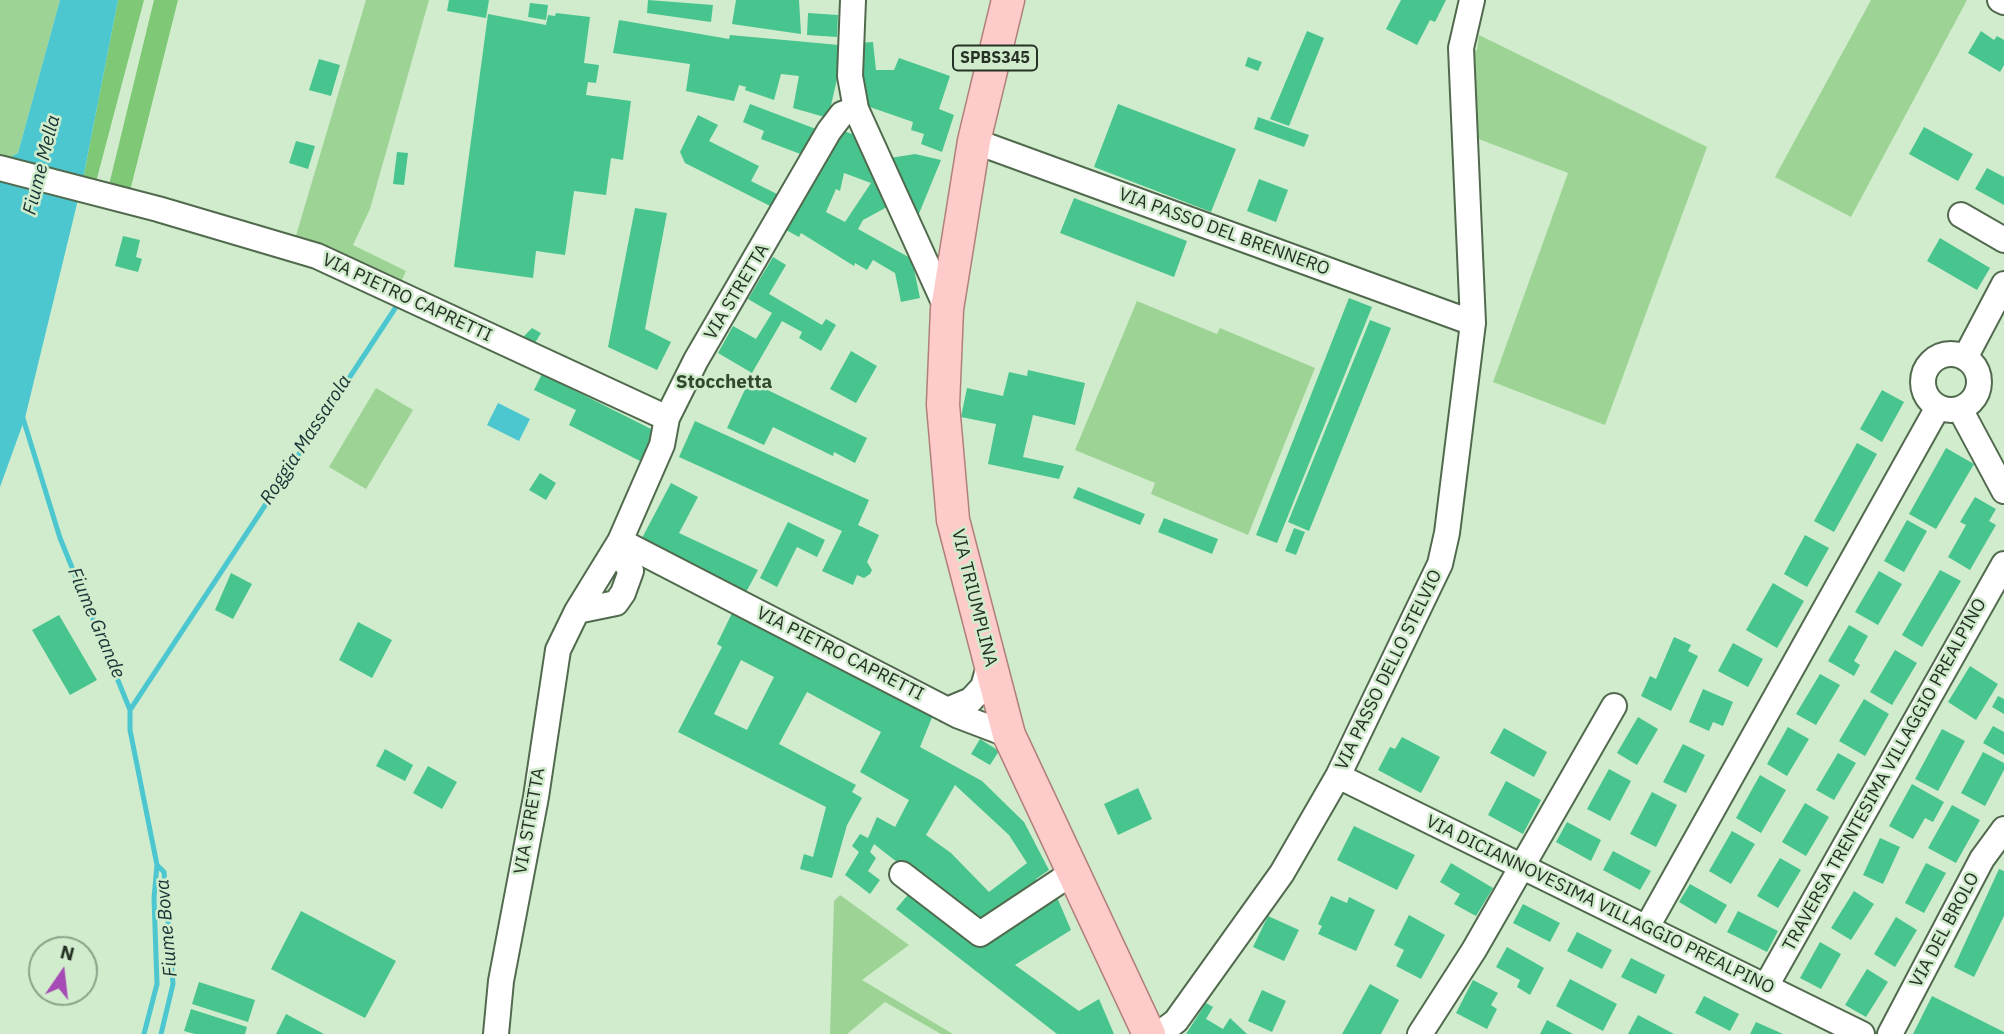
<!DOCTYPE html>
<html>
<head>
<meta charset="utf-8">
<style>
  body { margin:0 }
  #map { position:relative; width:2004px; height:1034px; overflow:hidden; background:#d0eccc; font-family:"IBM Plex Sans",sans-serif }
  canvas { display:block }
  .north { position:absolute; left:28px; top:936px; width:70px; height:70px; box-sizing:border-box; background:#d0eccc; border:2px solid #8ca189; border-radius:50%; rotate:14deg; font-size:19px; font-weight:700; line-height:28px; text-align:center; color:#263125 }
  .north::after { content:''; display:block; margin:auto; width:24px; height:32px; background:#a64ab5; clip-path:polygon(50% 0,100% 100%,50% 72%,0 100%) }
</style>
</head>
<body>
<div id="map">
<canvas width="2004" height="1034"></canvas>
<div class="north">N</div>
</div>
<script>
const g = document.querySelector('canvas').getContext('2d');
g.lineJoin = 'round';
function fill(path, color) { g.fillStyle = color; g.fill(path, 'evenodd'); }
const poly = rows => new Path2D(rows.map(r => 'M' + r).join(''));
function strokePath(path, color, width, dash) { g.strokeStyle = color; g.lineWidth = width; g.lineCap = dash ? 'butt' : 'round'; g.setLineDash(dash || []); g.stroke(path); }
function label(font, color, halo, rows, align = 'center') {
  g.font = font + ' "IBM Plex Sans",sans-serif'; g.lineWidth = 5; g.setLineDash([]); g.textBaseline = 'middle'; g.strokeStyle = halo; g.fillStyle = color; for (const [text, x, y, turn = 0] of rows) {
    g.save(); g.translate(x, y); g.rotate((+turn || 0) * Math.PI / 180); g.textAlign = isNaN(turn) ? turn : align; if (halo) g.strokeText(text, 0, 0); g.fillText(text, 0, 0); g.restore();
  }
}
const green = poly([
  [0,0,60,0,18,153,5,160,0,155],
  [366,0,429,0,370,209,353,245,406,271,402,280,348,256,295,239],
  [1871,0,1967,0,1851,217,1775,177],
  [1479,35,1707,147,1605,425,1493,382,1568,173,1476,138,1472,50,1477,50],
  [1137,301,1217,334,1220,328,1315,368,1248,535,1151,494,1155,483,1075,450],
  [376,388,413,410,366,489,329,467],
  [840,895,909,945,862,980,953,1034,941,1034,885,1002,847,1034,830,1034,834,901]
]);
const forest = poly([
  [118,0,144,0,96,182,83,179],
  [154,0,178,0,130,191,109,185]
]);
const water = poly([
  [60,0,118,0,83,179,25,418,0,487,0,177,5,160,18,153],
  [498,403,530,419,519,441,487,425]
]);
const stream = poly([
  [22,415,60,538,130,710,130,730,157,865,154,898,157,984,144,1034],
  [130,710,398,304],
  [157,865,164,872,173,984,161,1034]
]);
const building = poly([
  [449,0,489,0,486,18,447,11],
  [648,0,713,5,711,22,647,13],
  [736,0,799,0,801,34,732,24],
  [1401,0,1446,0,1435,22,1430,20,1417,45,1386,29],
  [530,3,548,5,546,20,528,17],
  [556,13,590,17,584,63,599,65,596,83,588,82,586,95,631,101,623,160,611,158,606,195,574,191,565,255,536,251,533,278,454,267,488,14,546,25,548,15,555,16],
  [808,13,838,15,837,37,807,35],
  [619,20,729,39,730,35,839,45,838,75,828,118,793,108,799,76,781,74,774,100,745,90,746,87,739,85,734,101,686,91,690,64,613,53],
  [1307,31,1324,38,1289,126,1270,119],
  [1981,31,1994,40,1997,36,2004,40,2004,65,2000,72,1968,53],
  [873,42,876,70,894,70,899,58,950,76,939,109,954,115,942,152,921,144,924,134,911,130,913,122,867,106,858,43],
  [1248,57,1262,62,1258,71,1245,66],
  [319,59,340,65,331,96,309,90],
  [750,104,816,129,803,155,761,139,764,131,743,122],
  [1118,104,1236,149,1211,212,1094,167],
  [698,115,718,125,709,141,759,166,751,181,785,198,778,210,685,163,680,152],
  [1258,117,1309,135,1304,147,1254,129],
  [1924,127,1973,154,1958,181,1909,154],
  [841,130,855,135,887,207,863,220,858,229,912,259,920,298,901,302,895,273,873,260,867,270,855,263,854,266,801,233,799,237,786,230,829,151,832,152],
  [844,173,871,183,845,222,826,212,836,189,840,191],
  [296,141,315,146,308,169,289,163],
  [397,152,408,153,404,185,393,184],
  [915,154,941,160,918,216,890,158],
  [1987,168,2004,177,2004,205,1975,189],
  [1259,179,1288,190,1276,222,1247,211],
  [1074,198,1187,241,1174,277,1060,233],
  [635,208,667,213,645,329,671,342,657,370,608,347],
  [123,236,140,240,136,257,142,259,138,272,115,266],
  [1940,238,1990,268,1977,290,1927,261],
  [773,257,786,265,769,294,822,325,826,319,836,325,821,351,799,338,802,332,782,321,752,373,718,353,733,326,756,339,772,313,748,299],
  [1349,298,1372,307,1277,543,1256,535],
  [1370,320,1391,328,1309,531,1288,522],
  [532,328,541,333,535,343,523,337],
  [851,351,877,366,856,403,830,389],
  [1028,370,1085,383,1075,425,1033,415,1023,457,1064,466,1059,479,988,464,996,424,961,417,967,388,1003,396,1009,372,1027,376],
  [542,374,655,431,640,461,569,425,576,410,534,390],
  [749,381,867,438,855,463,834,452,833,456,773,427,764,445,727,428],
  [1882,390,1904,402,1882,442,1860,429],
  [695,421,869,500,858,525,879,535,867,562,872,570,870,574,864,578,857,575,853,585,822,571,842,531,679,457],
  [1857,443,1877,454,1834,532,1814,521],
  [1946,448,1974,464,1936,529,1909,514],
  [540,473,556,483,546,500,529,490],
  [671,483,698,497,679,533,758,570,745,594,641,540],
  [1078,487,1145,514,1140,525,1073,498],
  [1975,497,1996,509,1989,521,1996,525,1970,570,1948,557,1966,525,1960,522],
  [1164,518,1218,539,1212,554,1158,532],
  [1907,520,1927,531,1904,572,1884,561],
  [788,522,825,540,817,557,797,547,777,587,760,578],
  [1294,528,1305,532,1296,555,1285,551],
  [1805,535,1829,548,1807,587,1784,574],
  [1940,570,1961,581,1922,647,1902,635],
  [1879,571,1902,584,1878,625,1855,612],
  [231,573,252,584,233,619,215,610],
  [1773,583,1804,601,1777,648,1746,630],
  [733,611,933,715,920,747,982,781,1024,822,1049,870,1036,879,1042,888,1021,902,1016,895,977,925,874,844,870,852,876,858,868,871,880,880,870,894,845,875,859,852,852,846,860,834,868,838,877,817,895,827,909,800,860,772,881,732,807,692,779,744,856,785,852,792,862,798,847,825,832,878,800,869,804,854,813,857,826,807,678,732,722,647,717,644],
  [741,660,774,677,747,730,714,714],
  [955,785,1009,835,1027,863,989,892,951,853,926,835],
  [59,615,97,680,70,695,32,630],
  [358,622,392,640,372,678,339,660],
  [1849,625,1868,636,1854,661,1860,665,1854,676,1828,661],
  [1674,637,1691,645,1688,651,1698,656,1671,711,1641,696,1650,676,1656,679],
  [1733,643,1763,659,1748,687,1718,671],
  [1895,650,1917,663,1892,705,1870,692],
  [1970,666,1998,684,1976,720,1948,702],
  [1820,674,1840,685,1816,725,1796,714],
  [1703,689,1733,702,1723,726,1713,722,1709,731,1689,722],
  [1998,696,2004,699,2004,714,1992,707],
  [1864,699,1889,714,1865,756,1839,741],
  [1638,717,1658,729,1637,765,1617,753],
  [1993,726,2004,732,2004,755,1983,743],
  [1788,727,1809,739,1787,776,1767,764],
  [1504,728,1547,752,1534,777,1490,753],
  [1942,729,1965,741,1938,791,1915,779],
  [1402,737,1440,757,1421,793,1378,770,1390,747,1395,749],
  [980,739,999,751,990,765,971,754],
  [1683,744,1705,755,1686,793,1663,782],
  [385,749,413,765,405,781,376,766],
  [1983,752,2004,763,2004,770,1985,806,1961,793],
  [1838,753,1856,763,1834,800,1816,790],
  [428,766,457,782,442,809,413,793],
  [1609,769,1631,781,1610,821,1587,809],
  [1760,775,1786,790,1761,833,1736,818],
  [1506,781,1541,800,1523,834,1488,815],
  [1912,784,1944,802,1933,822,1925,818,1913,839,1889,826],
  [1138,788,1152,819,1118,835,1104,804],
  [1652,792,1677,805,1656,847,1630,834],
  [1805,803,1829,817,1806,856,1782,842],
  [1952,805,1980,820,1956,863,1928,848],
  [1567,822,1601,840,1591,861,1556,842],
  [1354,826,1415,855,1397,890,1337,860],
  [1732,831,1755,844,1731,884,1709,871],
  [1880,838,1900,847,1883,884,1863,875],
  [1613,851,1651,871,1640,890,1603,870],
  [1780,858,1801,870,1778,908,1757,896],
  [1451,863,1493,888,1476,916,1454,904,1460,894,1440,882],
  [1926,863,1946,873,1924,913,1905,903],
  [1999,869,2004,871,2004,916,1974,977,1954,967],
  [1690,884,1727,905,1716,924,1679,902],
  [912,890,982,941,1056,895,1071,930,1015,965,1079,1011,1099,999,1114,1034,1057,1034,896,909],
  [1854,891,1874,904,1851,940,1831,928],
  [1331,896,1347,903,1349,897,1375,910,1356,951,1318,934,1322,926,1318,924],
  [1523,904,1560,923,1550,942,1513,923],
  [301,911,396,961,365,1018,271,969],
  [1738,911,1778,931,1767,952,1727,932],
  [1409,915,1445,935,1421,979,1396,966,1404,950,1394,945],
  [1268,916,1299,930,1284,961,1253,947],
  [1896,917,1917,930,1895,967,1874,954],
  [1577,932,1612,950,1602,969,1567,951],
  [1820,942,1841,954,1821,989,1800,978],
  [1507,947,1544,968,1530,995,1517,987,1520,980,1496,967],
  [1631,958,1665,975,1656,994,1621,977],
  [1867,969,1888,982,1866,1017,1845,1005],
  [1570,979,1617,1004,1603,1031,1556,1006],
  [1473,980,1498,993,1491,1005,1497,1009,1487,1029,1456,1013],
  [199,982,255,1000,248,1022,192,1004],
  [1370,984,1399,1000,1381,1034,1342,1034],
  [1262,990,1286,1001,1272,1032,1248,1021],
  [1704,996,1739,1014,1730,1031,1695,1013],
  [1932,996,2004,1032,2004,1034,1913,1034],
  [1206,1003,1213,1007,1206,1019,1223,1029,1230,1018,1247,1034,1186,1034],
  [191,1009,247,1027,245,1034,195,1034,184,1031],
  [286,1014,324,1034,276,1034],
  [1638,1015,1674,1034,1628,1034],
  [1547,1020,1573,1034,1540,1034],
  [1756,1022,1783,1034,1750,1034]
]);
const minor = poly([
  [853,0,850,76,856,109,947,309],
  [2000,0,2004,2],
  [974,141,1473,323],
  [0,168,158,209,317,256,667,418],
  [1961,215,2004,240],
  '1923 382a28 28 0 1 1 56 0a28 28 0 1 1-56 0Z',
  [1965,358,2004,284],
  [1960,409,2004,491],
  [620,541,959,716,1009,735],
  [577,611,616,603,623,593,631,571,622,558,613,553],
  [947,710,971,700,983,687,990,663],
  [1338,776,1862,1034],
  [902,874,980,934,1072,873],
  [1647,927,1938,407],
  [1766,986,2004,564],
  [496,1034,501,981,536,797,558,650,577,611,620,541,662,445,667,418,696,360,829,131,842,114,856,109],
  [1159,1034,1176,1021,1282,873,1338,776,1440,564,1447,533,1473,323,1461,48,1472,0],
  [1420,1034,1474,950,1614,706],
  [1890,1034,1982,859,2004,829]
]);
const major = poly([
  [1008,0,974,141,947,309,943,405,953,520,1009,735,1149,1034]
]);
const shields = [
  [995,58,84]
];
const shieldNames = [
  ["SPBS345",995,58]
];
const streetNames = [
  ["VIA PASSO DEL BRENNERO",1224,232,20],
  ["VIA STRETTA",737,292,-59],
  ["VIA PIETRO CAPRETTI",407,298,25],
  ["VIA TRIUMPLINA",974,598,76],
  ["VIA PIETRO CAPRETTI",840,654,27],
  ["VIA PASSO DELLO STELVIO",1389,670,-64],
  ["TRAVERSA TRENTESIMA VILLAGGIO PREALPINO",1885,775,-61],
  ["VIA STRETTA",530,821,-80],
  ["VIA DICIANNOVESIMA VILLAGGIO PREALPINO",1600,905,26],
  ["VIA DEL BROLO",1945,930,-62]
];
const waterNames = [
  ["Fiume Mella",42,165,-76],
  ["Roggia Massarola",306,440,-57],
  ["Fiume Grande",96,623,67],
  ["Fiume Bova",167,928,-95]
];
const neighbourhoodNames = [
  ["Stocchetta",724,383]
];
fill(green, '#9dd495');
fill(forest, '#7fc876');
fill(water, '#4cc7d0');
strokePath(stream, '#4cc7d0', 5);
fill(building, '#48c48f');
strokePath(minor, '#516a4e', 28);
strokePath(major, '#b17f79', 35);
strokePath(minor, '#fff', 24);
strokePath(major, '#fdcbca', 32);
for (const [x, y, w] of shields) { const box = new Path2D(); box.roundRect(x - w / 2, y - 12.5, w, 25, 5); g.fillStyle = '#d0eccc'; g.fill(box); strokePath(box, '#263125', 2); }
label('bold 16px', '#263125', null, shieldNames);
label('18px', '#263125', '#d0eccc', streetNames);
label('italic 19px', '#173234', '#d0eccc', waterNames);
label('bold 19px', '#31482e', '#d0eccc', neighbourhoodNames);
</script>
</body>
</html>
